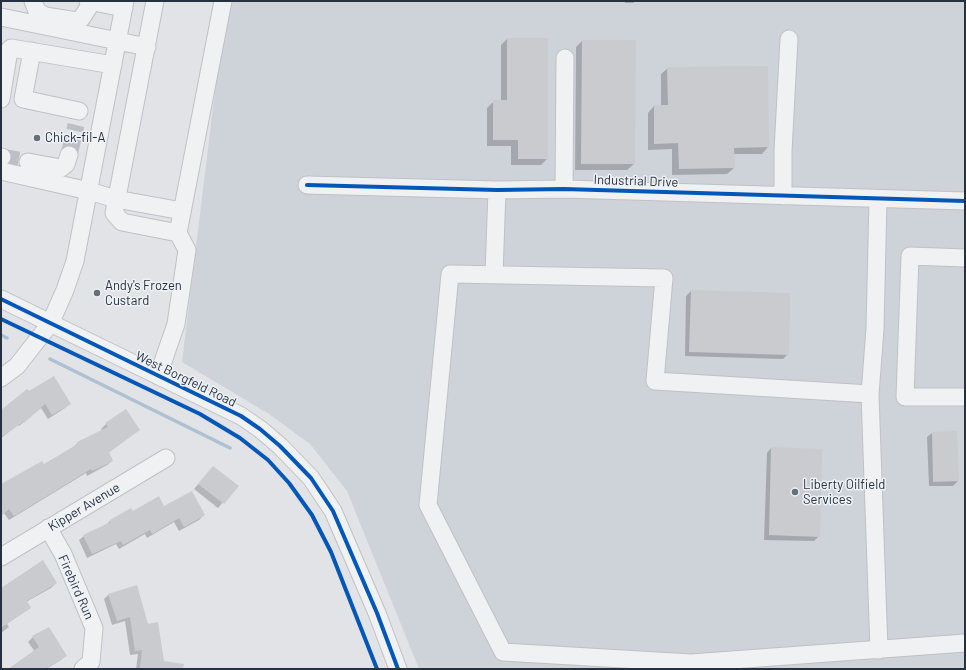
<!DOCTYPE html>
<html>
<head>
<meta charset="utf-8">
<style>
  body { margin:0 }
  #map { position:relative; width:966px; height:670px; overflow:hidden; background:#e1e3e6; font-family:Barlow,sans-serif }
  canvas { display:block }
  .frame { position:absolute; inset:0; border:2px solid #263140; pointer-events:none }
</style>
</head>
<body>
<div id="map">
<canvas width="966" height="670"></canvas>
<div class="frame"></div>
</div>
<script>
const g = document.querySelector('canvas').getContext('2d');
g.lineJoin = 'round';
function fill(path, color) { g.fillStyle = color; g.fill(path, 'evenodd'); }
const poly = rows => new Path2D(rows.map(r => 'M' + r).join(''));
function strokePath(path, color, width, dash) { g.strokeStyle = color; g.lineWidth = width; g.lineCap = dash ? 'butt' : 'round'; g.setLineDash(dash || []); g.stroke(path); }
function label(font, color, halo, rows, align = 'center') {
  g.font = font + ' Barlow,sans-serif'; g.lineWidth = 3; g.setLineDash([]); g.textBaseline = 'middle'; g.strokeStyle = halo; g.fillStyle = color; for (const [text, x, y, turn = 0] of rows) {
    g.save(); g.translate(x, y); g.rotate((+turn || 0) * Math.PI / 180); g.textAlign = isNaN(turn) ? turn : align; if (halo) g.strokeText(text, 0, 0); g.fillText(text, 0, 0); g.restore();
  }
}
const built = poly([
  [226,1,965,1,965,669,419,669,347,491,310,444,269,414,182,362]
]);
const shadow = poly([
  [625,1,635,1,633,3,625,3],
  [507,39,547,159,541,165,511,165,511,146,487,146,487,108,494,101,501,101,501,45],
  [582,41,634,164,627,170,575,170,576,47],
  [668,68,768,147,762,154,734,154,734,168,727,174,672,175,672,149,648,150,648,113,654,106,661,106,661,74],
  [691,291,788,354,783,359,685,356,686,296],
  [27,390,69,404,65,408,48,419,41,408,19,426,18,425,1,438,1,412],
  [106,424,139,430,108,453,112,461,107,465,87,476,86,473,9,520,4,513,1,515,1,485,44,465,73,447,78,443,102,431,101,429],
  [956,432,958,481,953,486,929,486,927,437,932,433],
  [771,448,819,536,814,541,764,540,767,453],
  [213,467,237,486,218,508,194,489],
  [164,508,204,515,199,520,179,531,174,522,147,538,145,534,119,549,116,544,87,558,79,540,84,536,106,525,110,521,131,510,132,512],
  [56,583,51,588,26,602,30,607,7,624,9,627,1,633,1,589],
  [109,594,148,625,163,662,169,669,136,669,138,654,130,655,125,621,112,625,104,599],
  [33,637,65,656,61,660,46,669,9,669,35,652,28,642]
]);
const stream = poly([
  [1,335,7,338],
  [50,359,230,448]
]);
const building = poly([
  [507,38,548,38,548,159,518,159,518,140,493,140,493,100,507,100],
  [582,40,636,40,635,164,581,164],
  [768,66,769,147,734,148,735,168,679,169,678,143,654,144,654,105,668,105,667,67],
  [691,290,790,293,789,355,689,352],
  [54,376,71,404,52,415,45,404,24,423,23,422,1,437,1,410,27,389,29,391],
  [126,409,140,430,109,452,113,461,92,471,91,469,14,516,9,509,1,516,1,484,42,461,44,464,78,444,77,442,108,427,105,423],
  [957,431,959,481,933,482,932,432],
  [771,447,822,449,820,537,769,535],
  [213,466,239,486,224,504,198,484],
  [192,491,205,515,184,527,179,518,152,534,150,530,123,545,121,541,92,554,83,535,111,522,110,520,131,508,133,511,159,496,164,506],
  [43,560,57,583,27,601,31,608,1,628,1,588],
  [137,585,148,624,158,622,164,661,184,664,183,669,140,669,142,650,135,651,130,617,117,621,108,594],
  [49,627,67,656,45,669,8,669,39,647,32,636]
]);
const minorTunnel = poly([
  [69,155,76,125],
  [2,157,28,162]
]);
const minor = poly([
  [33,1,37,11,45,16,77,21,81,19,92,2],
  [88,1,124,8],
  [155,1,114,213,122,222,178,233],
  [1,17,147,47],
  [32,51,23,99,79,111],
  [1,99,9,50,11,48,113,65],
  [1,157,2,157],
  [28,162,61,168,66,164,69,155],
  [1,171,89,191,116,199,182,211],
  [307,185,497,190,564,189,965,201],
  [564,189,565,58],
  [783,196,783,151,789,39],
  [878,199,875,329,870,394,655,381,664,278,450,274,428,505,503,652,691,663,965,643],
  [965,258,910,256,905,397,965,397],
  [494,275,497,190],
  [1,299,241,416,260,429,280,446,311,478,333,511,377,613,398,669],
  [158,376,176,324,187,250,178,233,223,1],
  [1,378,17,366,50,324,65,290,75,261,125,1],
  [870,394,879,650],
  [48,528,63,554,94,628,91,662,83,669],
  [1,557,166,458]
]);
const cycleway = poly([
  [307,185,497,190,564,189,965,201],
  [1,299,241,416,260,429,280,446,311,478,333,511,377,613,398,669],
  [1,319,200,414,240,438,268,460,289,483,312,515,331,552,377,669]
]);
const markers = [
  [37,138,4,"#676f7a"],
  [97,293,4,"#676f7a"],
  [795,492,4,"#676f7a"]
];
const poiNames = [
  ["Chick-fil-A",45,138],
  ["Andy's Frozen",105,286],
  ["Custard",105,301],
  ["Liberty Oilfield",803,485],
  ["Services",803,500]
];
const streetNames = [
  ["Industrial Drive",636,181,2],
  ["West Borgfeld Road",186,379,26],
  ["Kipper Avenue",84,507,-31],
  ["Firebird Run",76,587,66]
];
fill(built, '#ced3da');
fill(shadow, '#0003');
strokePath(stream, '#adc1d3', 3.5);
fill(building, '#c9cbce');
strokePath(minorTunnel, '#bcbfc5', 17, [17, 8]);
strokePath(minor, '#bfc1c4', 19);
strokePath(minor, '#f0f1f3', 17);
strokePath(cycleway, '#0057b8', 4);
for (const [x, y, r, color] of markers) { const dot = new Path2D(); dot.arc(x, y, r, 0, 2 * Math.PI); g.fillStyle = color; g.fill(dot); strokePath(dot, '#eef2f6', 1.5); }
label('13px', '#263140', '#eef2f6', poiNames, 'left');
label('13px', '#263140', '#eef2f6', streetNames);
</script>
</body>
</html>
